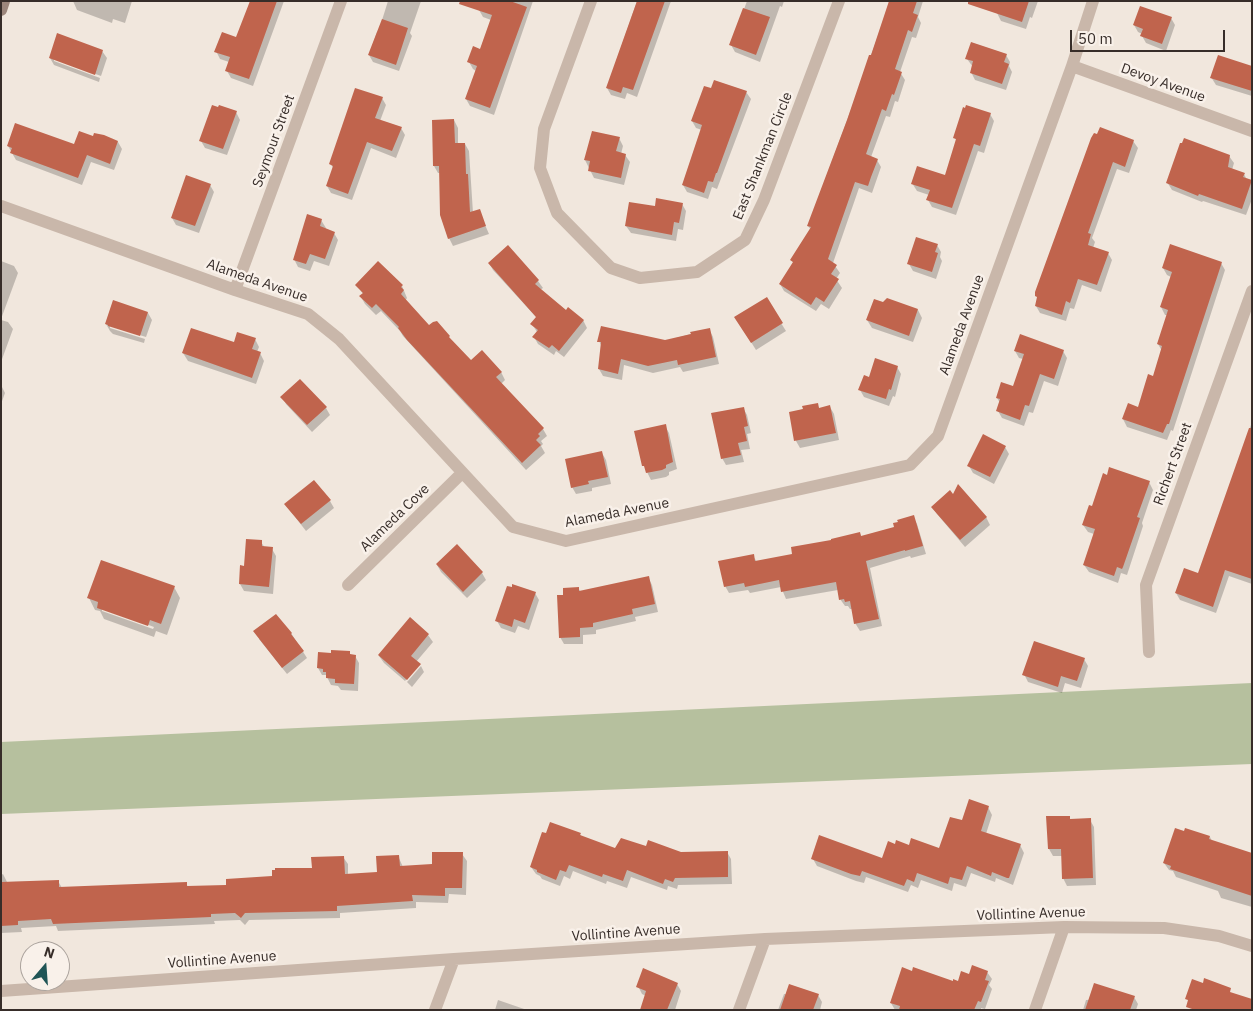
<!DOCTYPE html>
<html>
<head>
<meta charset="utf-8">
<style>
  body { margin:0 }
  #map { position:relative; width:1253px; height:1011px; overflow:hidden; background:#f1e7dd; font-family:"IBM Plex Sans",sans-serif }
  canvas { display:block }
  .frame { position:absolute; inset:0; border:2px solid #372d29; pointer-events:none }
  .north { position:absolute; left:20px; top:941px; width:50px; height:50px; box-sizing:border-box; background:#f9f1ea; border:1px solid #aba39d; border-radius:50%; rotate:18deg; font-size:14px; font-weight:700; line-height:20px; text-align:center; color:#372d29 }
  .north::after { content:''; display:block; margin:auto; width:18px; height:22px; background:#205556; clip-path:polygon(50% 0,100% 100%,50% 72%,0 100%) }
  .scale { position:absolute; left:1070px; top:30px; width:155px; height:22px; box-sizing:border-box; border:2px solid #372d29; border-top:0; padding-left:6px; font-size:15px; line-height:18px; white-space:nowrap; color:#372d29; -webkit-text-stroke:4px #f9f1ea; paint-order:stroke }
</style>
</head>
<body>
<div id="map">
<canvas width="1253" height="1011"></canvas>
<div class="frame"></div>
<div class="north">N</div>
<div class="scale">50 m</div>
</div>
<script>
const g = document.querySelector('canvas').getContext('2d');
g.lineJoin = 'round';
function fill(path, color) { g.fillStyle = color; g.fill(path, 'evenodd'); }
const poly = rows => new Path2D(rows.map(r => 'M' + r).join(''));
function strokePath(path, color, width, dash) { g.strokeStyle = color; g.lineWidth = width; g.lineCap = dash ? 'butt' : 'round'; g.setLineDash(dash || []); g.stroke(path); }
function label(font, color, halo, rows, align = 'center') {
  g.font = font + ' "IBM Plex Sans",sans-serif'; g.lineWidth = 5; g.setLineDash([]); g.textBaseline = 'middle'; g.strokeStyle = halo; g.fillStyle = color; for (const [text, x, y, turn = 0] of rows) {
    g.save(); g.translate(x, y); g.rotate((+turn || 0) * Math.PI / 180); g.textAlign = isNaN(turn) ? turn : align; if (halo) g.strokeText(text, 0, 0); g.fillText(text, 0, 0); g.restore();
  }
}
const green = poly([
  [1252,683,1252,764,1,814,1,742]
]);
const shadow = poly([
  [73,1,132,1,125,23,113,19,112,23,77,10],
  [251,1,284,1,253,86,231,78,227,71,229,62,220,59,216,51,237,38],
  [388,1,421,1,410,33,412,36,399,71,373,62,369,55,377,32,378,33],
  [482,1,533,1,494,115,470,106,466,99,476,71,473,69,469,62,480,50,491,20,483,17,479,10],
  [637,1,671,1,637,97,627,93,625,99,611,95,607,88],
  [747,1,784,1,782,7,780,6,760,62,735,52,731,45],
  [891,1,923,1,918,17,921,23,916,38,912,37,900,72,905,80,898,102,895,101,890,117,886,116,871,157,877,160,881,167,872,193,859,188,833,263,840,273,836,279,842,288,829,309,821,304,816,311,784,291,780,284,794,263,791,260,811,230,808,226],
  [1001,1,1038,1,1032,18,1030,17,1026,29,1001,21,997,13],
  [1171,18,1175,25,1166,51,1146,43,1142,36,1142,34,1138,32,1134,25],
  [102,51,107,58,101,76,54,59,54,61,100,78,99,82,54,65,50,58],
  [1006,55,1010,62,1009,66,1012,72,1006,90,975,80,971,72,973,67,967,59],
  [1252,68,1252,96,1216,85,1211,77],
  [746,92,751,99,717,189,712,187,708,199,687,192,683,185,702,130,696,128,692,121],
  [382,98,386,105,380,121,401,128,405,135,396,158,371,148,352,200,331,193,327,186,333,168,331,164],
  [236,112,240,120,227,155,205,148,201,141],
  [990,114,994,121,984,153,978,151,956,215,932,207,928,200,929,195,917,191,912,183,945,177,957,141,954,137],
  [454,120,458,128,458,144,465,144,469,151,473,213,479,211,489,234,453,246,449,238,441,173,438,173,434,166],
  [93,137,118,142,122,149,114,170,91,162,82,185,16,160,8,146,75,146],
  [619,138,623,146,621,154,625,155,630,162,624,185,594,178,585,160],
  [1133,141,1138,148,1129,173,1117,169,1092,238,1095,242,1093,248,1108,253,1112,260,1101,292,1082,285,1074,309,1070,308,1066,321,1040,313,1036,306,1076,180],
  [1229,156,1234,163,1232,170,1244,174,1247,180,1252,183,1252,199,1246,215,1203,201,1202,202,1172,190,1167,182],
  [210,185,214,192,199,233,176,225,172,218],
  [682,204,686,211,683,230,678,229,676,241,631,233,626,226,656,207],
  [321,220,326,228,325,230,334,233,338,240,329,266,314,261,310,271,298,267,294,259],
  [937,245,941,252,940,257,942,261,936,279,913,271,909,264],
  [508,246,538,281,543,288,540,290,567,311,583,320,587,328,564,357,556,351,554,355,538,344,534,337,537,332,532,324,537,318,493,270,489,263],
  [1,261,14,266,18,273,1,319],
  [378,263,402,286,407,298,405,301,429,327,436,322,453,343,471,362,501,372,505,380,501,384,543,429,547,436,541,441,543,444,541,446,545,453,526,470,403,336,400,331,381,311,376,315,365,304,361,297,363,294,357,285],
  [1221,263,1225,270,1173,431,1171,430,1167,440,1127,427,1123,419,1139,408,1154,377,1162,351,1158,344,1168,315,1165,315,1161,307,1171,277,1167,275,1163,268],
  [766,299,786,331,756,350,736,318],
  [114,301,148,313,152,320,146,337,110,326,110,328,145,339,144,343,113,334,110,331,106,324],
  [918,310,922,318,913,342,872,328,867,320],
  [1,320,8,322,13,329,1,362],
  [709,329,713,337,719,364,683,372,680,367,653,373,624,365,622,380,603,376,599,369,602,347,599,341,665,341],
  [255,339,259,347,257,352,260,353,264,361,256,384,188,361,183,353],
  [1015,351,1063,351,1067,358,1058,386,1044,381,1033,413,1029,412,1024,426,1002,418,998,411,1000,403,997,398,1014,388,1023,359,1019,358],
  [897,367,901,374,895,397,893,396,889,406,864,397,860,390,870,378],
  [1,385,5,393,1,404],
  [282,397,326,408,330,415,312,432,286,404],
  [817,405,820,409,830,407,834,414,839,440,800,448,796,441,790,413],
  [743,408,747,415,751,433,747,434,750,449,741,450,744,462,726,465,722,458],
  [1252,422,1252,584,1229,576,1216,613,1180,600,1176,593,1199,575],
  [665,426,669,433,677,469,669,472,669,475,666,477,651,480,646,470],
  [1005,447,1009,454,994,484,973,473,969,466],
  [602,453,606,460,611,484,592,488,592,491,576,494,572,487],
  [1149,482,1153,490,1142,523,1143,526,1127,575,1121,573,1118,583,1089,572,1084,565,1094,534,1088,532,1083,525,1093,508],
  [330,501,334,508,306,531,285,504],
  [932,507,986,517,990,525,965,547,937,514],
  [913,517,917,524,926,554,911,558,910,556,870,568,882,626,860,631,855,623,852,609,850,609,848,606,845,606,840,599,838,590,786,599,781,587,750,593,748,590,729,593,725,586,753,556,757,562,793,555,860,534,862,537,895,528],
  [261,542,265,548,272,549,276,556,273,594,244,591,240,584],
  [437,565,482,573,486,580,467,598,441,572],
  [648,577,652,585,658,612,635,617,636,621,596,630,596,634,583,635,583,644,564,644,560,637,565,597,578,588,581,592],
  [174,587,180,598,167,635,156,631,154,637,104,619,100,611,95,610,89,598],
  [102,608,154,627,153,629,102,611],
  [535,593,539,600,529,630,518,626,515,633,501,628,497,621],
  [291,633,307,658,287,674,259,639],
  [428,635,433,642,416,662,420,666,418,666,405,681,384,663,379,656],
  [349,653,351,656,355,656,359,663,358,691,341,690,338,686,331,685,326,675,322,675,318,668],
  [1084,659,1088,666,1081,688,1065,683,1062,693,1028,682,1024,674],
  [421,666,424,672,412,687,407,682],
  [988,807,992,815,986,834,1020,845,1024,853,1013,885,996,878,995,882,971,873,966,887,954,883,952,891,921,880,918,888,911,885,908,892,866,877,864,883,856,881,817,866,813,859,883,860,896,845,940,850,962,822],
  [1069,817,1071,820,1090,820,1094,827,1096,885,1067,886,1063,878,1062,856,1053,856,1049,849],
  [580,834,582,838,616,850,647,848,681,853,727,852,731,859,732,884,678,885,677,889,668,886,667,890,631,877,627,888,607,881,606,884,573,871,570,879,564,876,560,886,542,879,540,876,536,874,531,867],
  [1210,837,1212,841,1252,855,1252,907,1221,898,1218,891,1176,877,1173,871,1169,870,1164,863],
  [462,854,467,861,466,895,449,894,448,903,416,902,416,908,340,913,340,918,249,920,245,925,240,920,214,921,215,924,58,931,56,926,21,928,22,932,1,933,1,875,3,874,7,882,58,881,62,888,186,883,188,887,228,886,313,869,343,857,348,864,348,875,378,873,398,856,403,867,433,866],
  [987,972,992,979,989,985,992,989,985,1009,981,1008,981,1010,895,1010,891,1003,954,982,959,982,970,975],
  [677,984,681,991,675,1010,643,1010,646,996,642,994,638,986],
  [784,994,818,995,822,1002,820,1010,778,1010],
  [1134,997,1138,1004,1136,1010,1083,1010,1086,1000],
  [498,1000,527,1010,495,1010]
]);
const building = poly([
  [250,1,277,1,249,79,225,71,230,57,214,52,222,32,236,37],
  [460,1,510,1,527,7,490,108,465,99,477,66,467,62,473,46,480,49,492,15,459,4],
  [637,1,665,1,633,90,623,87,621,93,606,88],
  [889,1,917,1,913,13,918,15,912,32,908,30,895,69,902,72,894,95,892,94,886,111,882,109,866,154,878,159,871,177,868,186,855,182,828,259,837,265,831,274,839,279,824,302,816,297,811,305,779,284,793,262,790,260,811,227,807,226,847,120,869,55,871,55],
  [968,1,1029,1,1022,22,968,4],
  [1140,6,1172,17,1162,44,1140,36,1143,29,1133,25],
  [743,8,770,17,756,55,729,45],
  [382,19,408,28,396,65,368,55],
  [57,33,103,50,95,75,49,58],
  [971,42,1007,54,1004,62,1009,64,1002,84,970,73,973,61,965,59],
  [1218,55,1252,66,1252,91,1210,78],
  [714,80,747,91,717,173,716,173,713,182,708,181,704,193,682,185,702,125,691,121,704,86,711,88],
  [355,88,383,97,375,118,402,127,392,151,367,142,348,194,326,186,333,166,329,164],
  [212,105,218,107,219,105,237,111,223,149,199,141],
  [966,105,991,113,980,146,974,144,952,208,926,200,930,190,911,184,917,166,945,175,956,139,953,138,963,107,965,108],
  [454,119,455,143,465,143,466,174,468,174,470,212,480,209,486,226,448,239,440,215,439,166,433,166,432,120],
  [15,123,74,144,79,131,93,136,94,133,104,135,118,141,110,164,87,155,78,178,10,153,12,148,7,146],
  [1100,127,1134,140,1125,167,1113,162,1088,233,1091,234,1088,245,1109,252,1097,285,1078,279,1070,303,1066,301,1062,315,1035,306,1037,297,1035,296,1035,292,1091,138,1094,133,1097,134],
  [592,131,620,137,616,151,626,154,621,178,588,171,590,161,584,160],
  [1184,138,1230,155,1228,167,1245,173,1243,177,1252,180,1242,209,1199,194,1198,196,1166,183,1180,143,1182,143],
  [186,175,211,184,195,226,171,218],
  [656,198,683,203,679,223,674,222,672,235,625,226,629,202,655,206],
  [307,214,322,219,320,226,335,232,325,259,310,254,306,264,293,260],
  [916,237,938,244,935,252,938,253,932,272,907,264],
  [1170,244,1222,262,1169,424,1167,424,1163,433,1122,419,1128,403,1138,407,1148,374,1153,376,1162,346,1157,344,1168,310,1160,307,1172,272,1162,268],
  [508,245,539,280,535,284,566,310,568,307,584,320,559,351,552,345,549,348,532,337,538,330,530,324,536,317,488,263],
  [378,261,403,285,401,287,404,290,401,294,429,325,433,322,437,321,450,336,449,337,471,360,482,350,502,372,496,377,544,428,538,434,540,436,536,440,541,445,522,463,407,340,398,328,399,327,376,304,372,308,359,296,363,293,355,285],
  [767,297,783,323,751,343,734,317],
  [887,298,918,309,909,336,866,320,874,299,883,302],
  [113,300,148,312,140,336,108,326,108,325,105,324],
  [601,326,665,340,691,334,690,332,710,328,716,357,678,365,677,360,648,366,621,359,618,374,598,369,601,342,597,342],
  [191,328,234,342,237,332,256,338,252,349,261,352,252,378,182,353],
  [1020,334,1064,350,1054,379,1040,374,1029,406,1025,405,1020,420,996,411,1000,399,996,398,1001,382,1013,386,1024,354,1014,351],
  [875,358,898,366,891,390,889,389,886,399,858,390,864,375,869,377],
  [300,379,327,407,307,425,280,397],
  [818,403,819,408,830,405,836,433,794,441,789,412,803,409,802,406],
  [744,407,748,426,744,427,747,441,738,443,741,455,721,459,711,413],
  [666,424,673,462,666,465,666,468,662,470,646,473,644,466,642,466,634,431],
  [1249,428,1252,428,1252,579,1225,570,1213,607,1175,593,1184,568,1198,573],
  [983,434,1006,446,990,477,967,466],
  [602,451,608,477,588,481,589,484,571,488,565,459],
  [1109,467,1150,481,1137,517,1140,518,1123,567,1122,569,1117,567,1114,576,1083,565,1095,529,1082,525,1089,505,1092,506,1103,473,1107,475],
  [314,480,331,500,301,524,284,504],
  [958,484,987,517,960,540,931,507,950,490,953,494],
  [914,515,923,546,905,551,905,550,866,561,879,619,854,624,850,601,845,602,844,599,839,600,836,582,781,592,779,580,745,587,744,583,724,587,718,561,754,554,755,561,792,554,791,547,831,540,831,539,860,532,861,536,894,527,893,523,898,522,897,520],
  [246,539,262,540,262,546,273,547,269,587,239,584,240,565,244,566],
  [457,544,483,572,463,592,436,564],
  [101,560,175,586,161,624,150,620,148,626,97,608,98,602,87,598],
  [649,576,655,604,632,609,633,614,593,623,593,627,580,628,580,637,559,638,557,595,563,595,563,588,579,587,579,591],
  [512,584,536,592,525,623,514,619,512,627,495,621,507,586,512,587],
  [276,614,292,633,291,634,304,651,282,668,253,631],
  [410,617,429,634,411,656,421,664,407,680,378,655],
  [1034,641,1085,658,1077,681,1061,676,1058,687,1022,675],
  [331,650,350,651,350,654,356,655,354,684,335,683,335,679,326,678,326,672,323,672,323,669,317,668,318,652,331,653],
  [969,799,989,806,981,831,1021,844,1009,878,1007,878,992,872,991,876,967,866,962,880,950,877,948,884,917,873,914,882,907,879,904,886,862,871,860,876,851,874,811,859,819,835,882,858,888,841,895,844,896,840,909,845,911,838,939,848,950,817,962,820],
  [1046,816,1070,816,1070,819,1091,818,1093,878,1062,879,1061,849,1048,849],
  [550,822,581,833,580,835,615,848,621,838,646,846,648,840,681,852,728,851,728,877,675,878,673,882,665,879,663,884,627,870,623,881,603,874,602,877,569,865,566,872,560,870,556,880,537,872,537,870,530,867,542,832,546,833],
  [1175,828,1184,831,1185,828,1210,836,1209,839,1252,853,1252,896,1170,869,1171,866,1163,863],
  [432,852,463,852,462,888,445,888,445,896,412,895,413,901,337,906,337,911,245,913,241,918,235,913,211,914,211,917,53,924,51,919,18,921,18,925,1,926,1,882,59,880,59,887,187,882,187,886,226,885,226,879,272,876,272,870,275,870,275,868,312,868,311,857,344,856,345,874,377,872,376,856,399,855,400,866,432,864],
  [972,965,988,971,985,980,989,981,981,1002,978,1001,974,1010,899,1010,900,1006,890,1003,902,967,912,971,913,967,953,981,953,979,958,981,961,971,969,974],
  [643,968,678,983,667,1010,640,1010,646,991,636,987],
  [1204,978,1231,988,1230,992,1252,999,1252,1010,1195,1010,1186,1007,1188,1000,1185,999,1192,979,1203,983],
  [1094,983,1135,996,1130,1010,1085,1010],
  [789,984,819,994,813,1010,780,1010]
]);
const street = poly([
  [591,1,544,129,540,168,557,213,611,268,640,278,697,272,745,240,764,200,839,1],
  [1072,66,1252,131],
  [1,206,235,290,308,314,339,339,513,527,566,541,910,465,938,436,1072,66,1093,1],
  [235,290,341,1],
  [348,585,462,473],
  [1149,652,1146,585,1252,291],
  [1,991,454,959,765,939,1064,927,1164,928,1219,936,1252,946],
  [435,1010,454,959],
  [739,1010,765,939],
  [1035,1010,1064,927]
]);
const secondary = poly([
  [1,10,4,1]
]);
const streetNames = [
  ["Devoy Avenue",1163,83,20],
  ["Seymour Street",274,141,-70],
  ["East Shankman Circle",763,156,-68],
  ["Alameda Avenue",257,281,19],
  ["Alameda Avenue",962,325,-70],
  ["Richert Street",1173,464,-70],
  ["Alameda Avenue",617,513,-11],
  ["Alameda Cove",395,518,-44],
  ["Vollintine Avenue",1031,914,-2],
  ["Vollintine Avenue",626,933,-4],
  ["Vollintine Avenue",222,960,-4]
];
fill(green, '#b6c09e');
fill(shadow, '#0003');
fill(building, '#c0644d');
strokePath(street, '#c9b7aa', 12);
strokePath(secondary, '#9c867b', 12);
label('14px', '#372d29', '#f9f1ea', streetNames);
</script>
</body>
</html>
